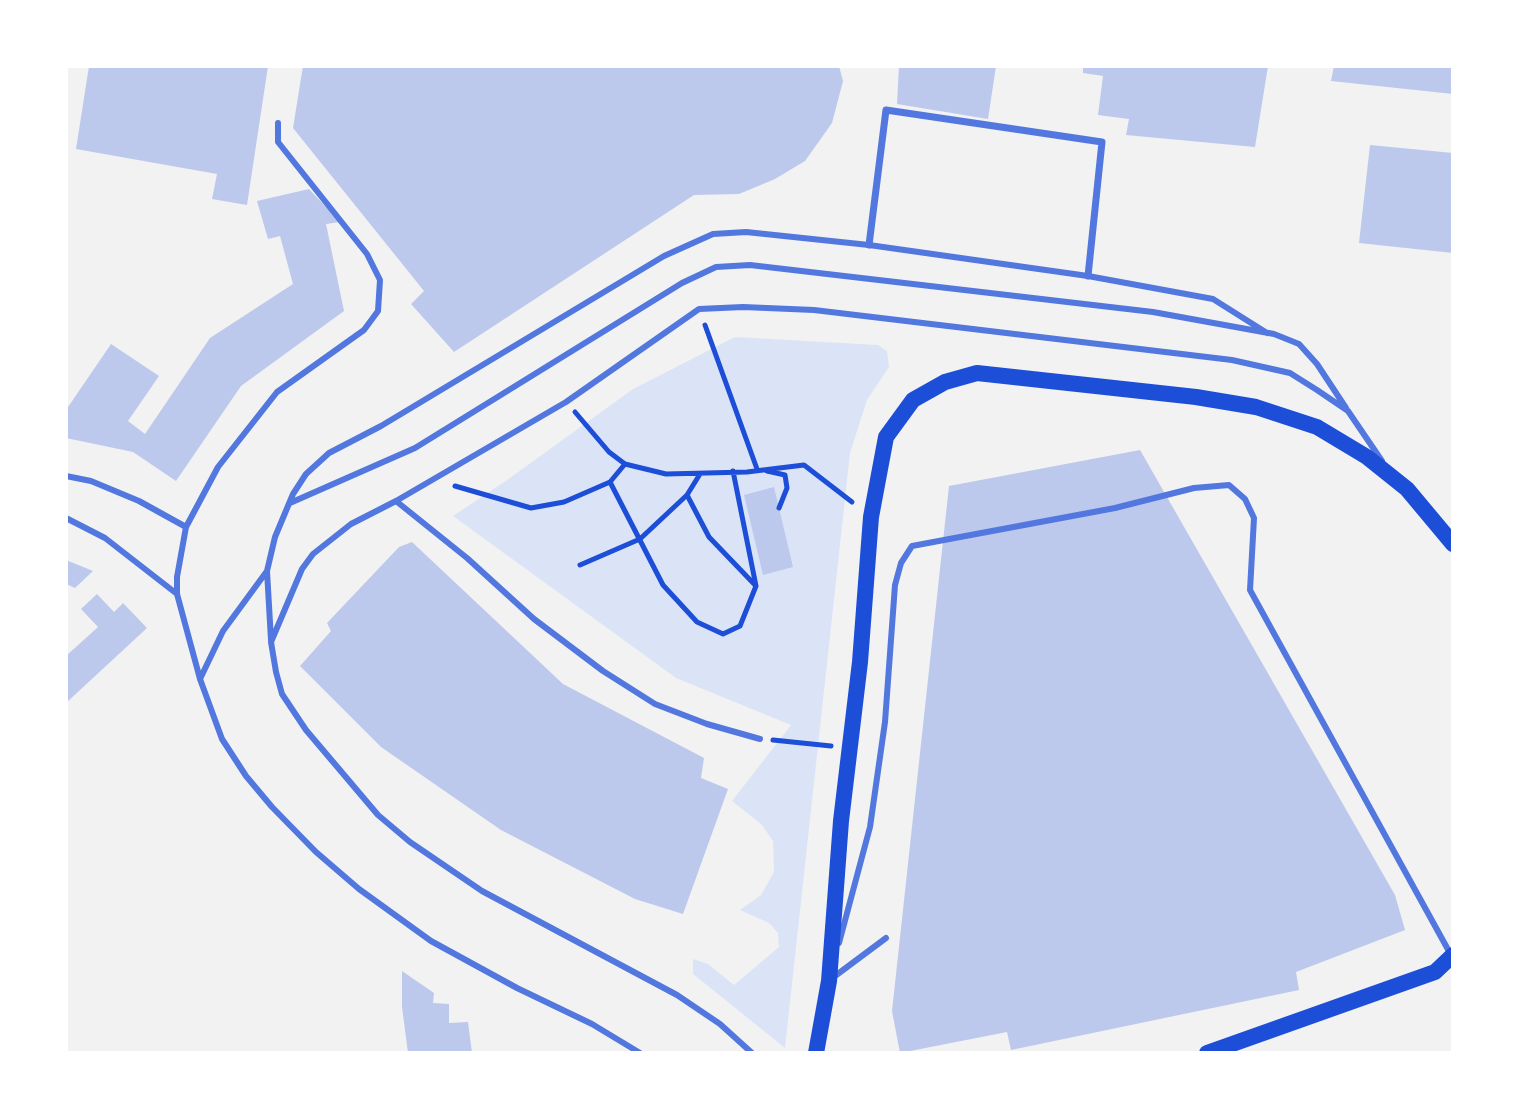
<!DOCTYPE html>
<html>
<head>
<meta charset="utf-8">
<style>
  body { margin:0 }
  #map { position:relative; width:1519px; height:1119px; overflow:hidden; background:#f2f2f2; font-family:Montserrat,sans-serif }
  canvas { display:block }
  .frame { position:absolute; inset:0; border:68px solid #fff; pointer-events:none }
</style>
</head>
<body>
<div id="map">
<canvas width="1519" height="1119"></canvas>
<div class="frame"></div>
</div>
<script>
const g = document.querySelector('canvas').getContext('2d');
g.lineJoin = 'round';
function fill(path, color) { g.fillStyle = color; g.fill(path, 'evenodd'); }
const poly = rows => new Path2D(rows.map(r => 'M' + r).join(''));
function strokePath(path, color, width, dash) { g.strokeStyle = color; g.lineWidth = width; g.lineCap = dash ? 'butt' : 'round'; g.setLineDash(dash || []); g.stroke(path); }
const green = poly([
  [735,337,878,345,887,351,889,367,867,400,850,453,785,1048,693,974,693,959,708,964,734,985,779,947,778,933,769,923,740,910,761,895,774,872,773,841,762,825,732,801,791,725,676,678,453,516,507,480,633,389]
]);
const building = poly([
  [89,66,268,66,247,205,212,199,217,174,76,149],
  [303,66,839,66,843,81,832,123,805,161,775,179,739,194,694,195,454,352,411,304,424,291,293,128],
  [899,66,996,66,988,119,897,104],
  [1083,66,1268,66,1255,147,1126,135,1129,119,1098,115,1103,76,1083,73],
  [1334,66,1453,66,1453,94,1331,81],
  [1370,145,1453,153,1453,253,1359,243],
  [309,189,340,222,326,224,344,311,241,386,176,481,133,452,66,438,66,410,111,344,159,376,128,421,145,434,210,338,293,284,280,236,268,239,257,201],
  [1140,450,1395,895,1405,930,1296,972,1299,990,1011,1050,1007,1032,900,1053,892,1011,949,486],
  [774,487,793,567,763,575,744,495],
  [412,542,563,684,704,758,701,778,728,789,683,914,635,899,501,830,381,747,300,666,331,631,327,623,399,547],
  [66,560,93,571,75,588,66,584],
  [97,594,114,612,123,603,147,628,66,703,66,656,98,627,81,609],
  [402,971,434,993,433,1003,449,1004,449,1023,468,1022,472,1053,408,1053,402,1007]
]);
const path = poly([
  [705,325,757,469],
  [575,412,609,452,625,464,666,474,747,472,804,465,852,502],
  [767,471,785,475,787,488,779,508],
  [610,482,663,585,697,622,723,634,740,626,756,586,733,471],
  [455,486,531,508,564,502,610,482,625,464],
  [687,495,709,537,756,586],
  [580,565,640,539,687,495,700,474],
  [773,740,831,746]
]);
const service = poly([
  [278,123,278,142,367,254,380,280,378,311,364,330,277,392,218,467,186,527,177,577,177,594,200,679,222,739,246,776,272,807,316,852,359,889,431,941,517,988,592,1024,640,1053],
  [66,476,91,481,139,501,186,527],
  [396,501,467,558,534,619,603,671,655,704,707,724,760,739],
  [290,503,415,448,682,283,716,267,750,265,1153,312,1274,334,1299,344,1317,364,1346,408],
  [66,518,105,538,177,594],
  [271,640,267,571,275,537,293,494,306,474,329,453,381,426,664,256,713,234,746,232,869,245,1088,276,1213,299,1267,333],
  [200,679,223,631,267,571],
  [839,943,870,827,885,722,895,585,901,563,912,546,1115,508,1194,488,1229,485,1245,499,1254,518,1250,590,1451,955],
  [831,979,886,938],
  [752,1053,720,1024,677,995,482,891,410,842,378,815,306,730,282,694,276,672,271,642,302,569,313,554,351,524,396,501,566,402,699,309,743,307,814,310,1232,360,1290,373,1317,390,1348,411,1382,461]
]);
const pedestrian = poly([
  [869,245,886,110,1102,142,1088,276]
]);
const secondary = poly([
  [816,1053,829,981,841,821,860,662,871,517,886,437,913,400,945,382,977,373,1196,397,1256,407,1317,427,1367,457,1407,489,1453,544],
  [1207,1053,1435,972,1453,955]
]);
fill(green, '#dbe4f7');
fill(building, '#bdc9ec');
strokePath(path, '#1d4ed8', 5);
strokePath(service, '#5277de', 6);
strokePath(pedestrian, '#5277de', 7);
strokePath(secondary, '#1d4ed8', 16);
</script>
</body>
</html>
